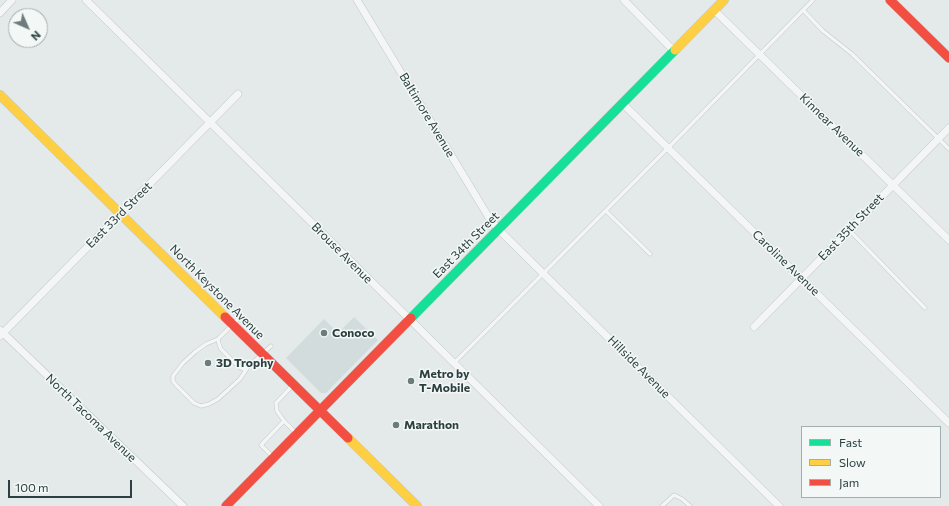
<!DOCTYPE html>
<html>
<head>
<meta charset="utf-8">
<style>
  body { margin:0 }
  #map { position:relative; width:949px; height:506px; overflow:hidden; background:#e4e9e9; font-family:Commissioner,sans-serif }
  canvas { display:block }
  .legend { position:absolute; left:801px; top:426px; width:140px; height:72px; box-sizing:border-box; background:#f3f8f7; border:1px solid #a3aeae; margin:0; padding:5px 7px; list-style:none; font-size:12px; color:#2c4041 }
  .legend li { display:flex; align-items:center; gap:8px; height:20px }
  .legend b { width:20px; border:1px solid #a3aeae }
  .north { position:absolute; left:8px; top:8px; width:40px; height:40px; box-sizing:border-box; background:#f3f8f7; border:1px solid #a3aeae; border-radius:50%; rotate:135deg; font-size:11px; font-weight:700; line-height:16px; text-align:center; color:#2c4041 }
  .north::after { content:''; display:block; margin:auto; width:14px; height:18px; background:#6c7b7c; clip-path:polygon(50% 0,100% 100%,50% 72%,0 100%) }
  .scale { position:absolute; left:8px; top:480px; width:124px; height:18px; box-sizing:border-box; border:2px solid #2c4041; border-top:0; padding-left:5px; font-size:12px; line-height:14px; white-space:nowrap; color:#2c4041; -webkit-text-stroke:3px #f3f8f7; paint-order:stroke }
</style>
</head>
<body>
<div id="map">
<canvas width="949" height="506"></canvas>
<ul class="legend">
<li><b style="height:5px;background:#16e098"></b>Fast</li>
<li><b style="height:5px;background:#ffcf43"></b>Slow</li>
<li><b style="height:5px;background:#f24e42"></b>Jam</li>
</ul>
<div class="north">N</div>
<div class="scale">100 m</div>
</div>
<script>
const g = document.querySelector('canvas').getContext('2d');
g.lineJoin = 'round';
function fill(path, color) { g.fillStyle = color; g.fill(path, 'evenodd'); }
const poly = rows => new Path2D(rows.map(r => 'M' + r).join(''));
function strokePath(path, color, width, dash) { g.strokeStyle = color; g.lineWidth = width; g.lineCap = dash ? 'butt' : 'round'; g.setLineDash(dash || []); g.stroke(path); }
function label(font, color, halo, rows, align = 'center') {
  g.font = font + ' Commissioner,sans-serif'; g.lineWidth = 3; g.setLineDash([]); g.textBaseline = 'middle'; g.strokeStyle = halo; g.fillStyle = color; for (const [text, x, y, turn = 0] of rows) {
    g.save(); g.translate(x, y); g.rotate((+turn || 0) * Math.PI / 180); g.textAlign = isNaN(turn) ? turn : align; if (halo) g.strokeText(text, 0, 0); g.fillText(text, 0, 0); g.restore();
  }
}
const built = poly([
  [354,317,378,340,326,393,321,393,286,358,324,319,338,333]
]);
const lane = poly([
  [803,10,823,31,852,54,949,149],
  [606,211,650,254],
  [849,230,925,308],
  [240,317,218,339,219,344,221,349,239,367,243,369,248,367,271,346],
  [218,339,206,344,195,352,183,363,173,376,173,381,176,385,194,403,201,406,209,404,218,399,240,379,248,367],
  [454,363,668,148,813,0],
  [293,385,276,403,277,411,284,421,296,433],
  [273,457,261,445,284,421],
  [662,506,674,495,682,499,690,506]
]);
const street = poly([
  [86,0,599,506],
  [357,0,488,216,498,229,779,506],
  [624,0,674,51],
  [714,10,949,240],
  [0,13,12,0],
  [622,103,949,423],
  [754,327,949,128],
  [0,330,183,506],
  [0,336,238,94]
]);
const fast = poly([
  [411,318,675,50]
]);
const slow = poly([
  [675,50,724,0],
  [0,95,225,317],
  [348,438,417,506]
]);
const jam = poly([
  [890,0,949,58],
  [225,317,348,438],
  [226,506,411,318]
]);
const markers = [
  [324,333,4,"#6c7b7c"],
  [208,363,4,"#6c7b7c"],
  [411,381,4,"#6c7b7c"],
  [396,425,4,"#6c7b7c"]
];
const streetNames = [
  ["Baltimore Avenue",427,115,59],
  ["Kinnear Avenue",832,125,44],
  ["East 33rd Street",119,215,-45],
  ["East 35th Street",851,227,-46],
  ["East 34th Street",466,245,-45],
  ["Brouse Avenue",342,253,45],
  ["Caroline Avenue",786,263,44],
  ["North Keystone Avenue",217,292,45],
  ["Hillside Avenue",639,367,45],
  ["North Tacoma Avenue",91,418,44]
];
const poiNames = [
  ["Conoco",332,333],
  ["3D Trophy",216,363],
  ["Metro by",419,374],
  ["T-Mobile",419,388],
  ["Marathon",404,425]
];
fill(built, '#d3dcdc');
strokePath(lane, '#c2c7c7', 4.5);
strokePath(street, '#c2c7c7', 8);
strokePath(fast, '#c2c7c7', 10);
strokePath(slow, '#c2c7c7', 10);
strokePath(jam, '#c2c7c7', 10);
strokePath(lane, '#f4f6f6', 3.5);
strokePath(street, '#f4f6f6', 7);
strokePath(fast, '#16e098', 9);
strokePath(slow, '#ffcf43', 9);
strokePath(jam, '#f24e42', 9);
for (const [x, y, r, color] of markers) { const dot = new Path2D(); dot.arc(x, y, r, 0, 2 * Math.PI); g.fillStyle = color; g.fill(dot); strokePath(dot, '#f3f8f7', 1.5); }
label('12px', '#2c4041', '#f3f8f7', streetNames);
label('bold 12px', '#2c4041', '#f3f8f7', poiNames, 'left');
</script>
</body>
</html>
